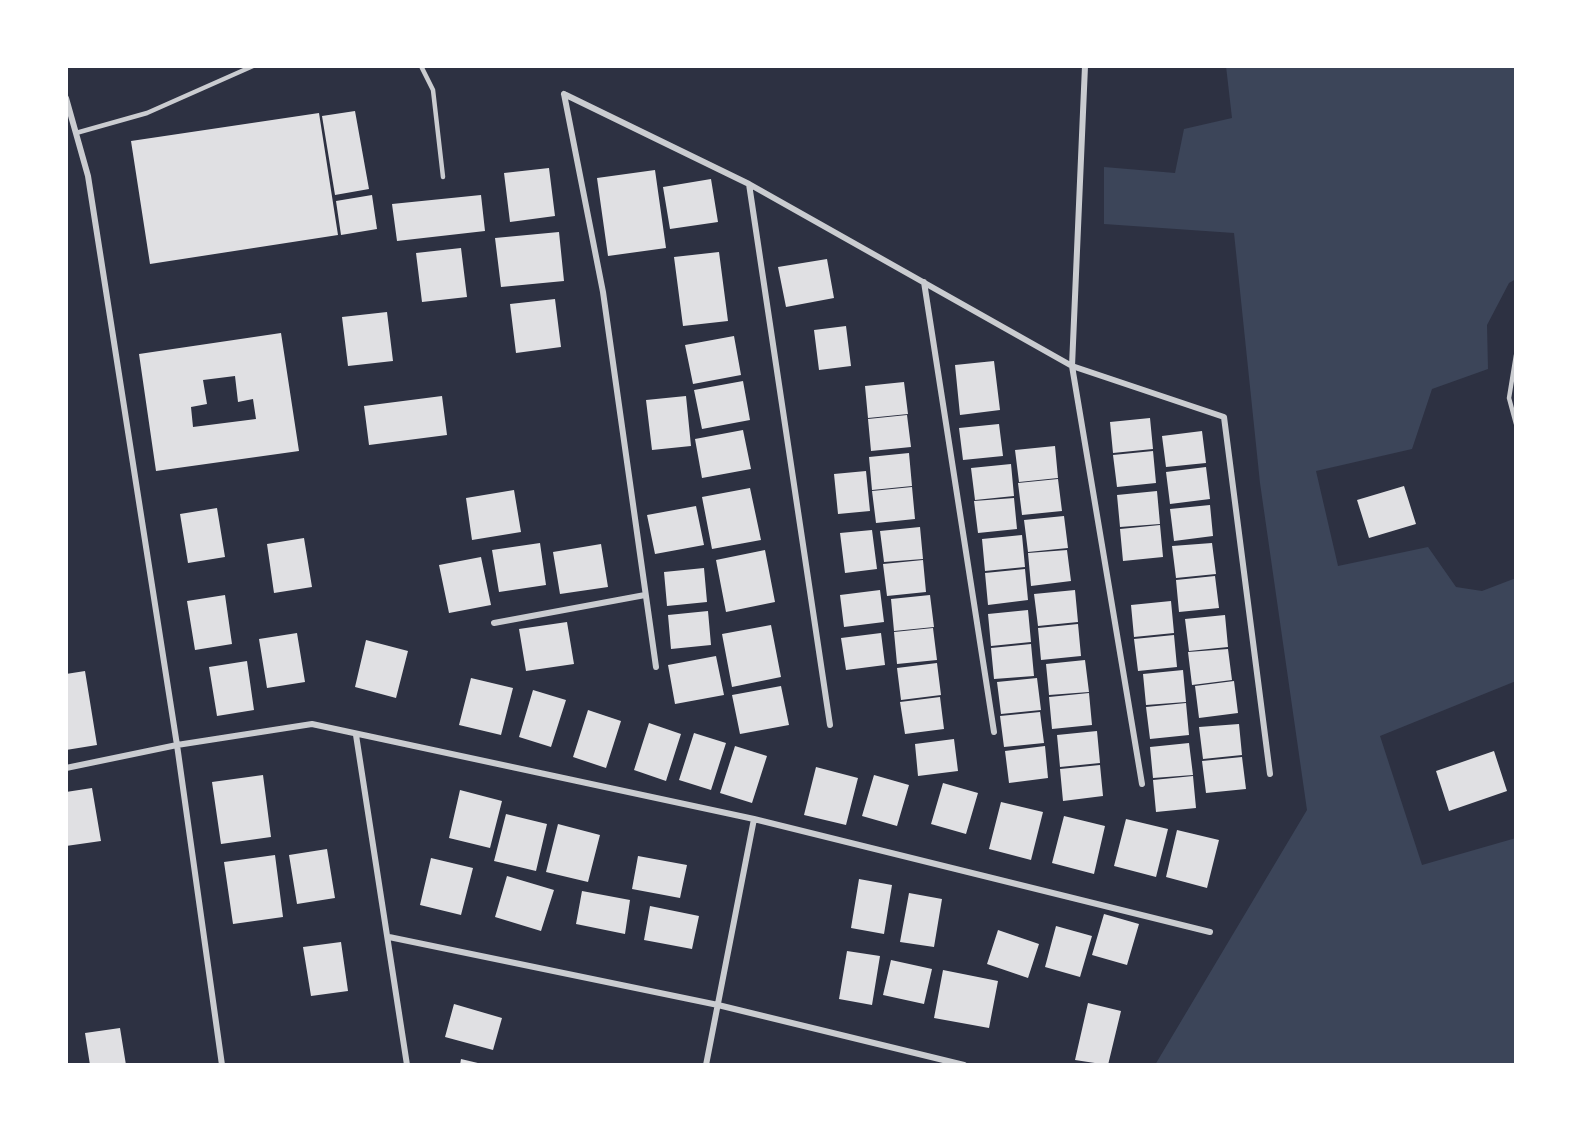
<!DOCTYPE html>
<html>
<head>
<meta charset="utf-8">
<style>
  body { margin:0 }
  #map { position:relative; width:1582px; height:1131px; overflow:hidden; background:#2d3142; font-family:"DM Sans",sans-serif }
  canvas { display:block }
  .frame { position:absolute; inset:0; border:68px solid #fff; pointer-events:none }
</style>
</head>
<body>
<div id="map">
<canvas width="1582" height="1131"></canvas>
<div class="frame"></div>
</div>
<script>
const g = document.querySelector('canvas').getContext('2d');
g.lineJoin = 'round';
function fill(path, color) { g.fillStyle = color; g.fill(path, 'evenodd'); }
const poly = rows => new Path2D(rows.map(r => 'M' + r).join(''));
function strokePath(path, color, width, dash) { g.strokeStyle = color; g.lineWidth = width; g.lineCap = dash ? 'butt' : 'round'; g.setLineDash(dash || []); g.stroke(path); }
const green = poly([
  [1226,66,1516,66,1516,279,1509,283,1487,325,1488,369,1432,389,1412,449,1316,471,1338,566,1428,547,1456,587,1482,591,1516,578,1516,681,1380,736,1422,865,1516,838,1516,1065,1155,1065,1307,810,1260,483,1234,233,1104,224,1104,167,1175,173,1184,129,1232,118]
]);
const building = poly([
  [355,111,369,189,335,195,322,116],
  [319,113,338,235,150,264,131,141],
  [549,168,555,216,510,222,504,173],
  [655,170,666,248,608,256,597,178],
  [711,179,718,222,670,229,663,187],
  [372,195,377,229,341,235,336,201],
  [481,195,485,231,397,241,392,204],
  [559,232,564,281,501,287,495,238],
  [461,248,467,297,422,302,416,253],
  [719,252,728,321,683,326,674,257],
  [827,259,834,298,786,307,778,267],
  [555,299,561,347,516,353,510,304],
  [387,312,393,361,348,366,342,317],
  [846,326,851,366,819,370,814,330],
  [281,333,299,451,156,471,139,354],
  [235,376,238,402,253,399,256,419,193,427,191,407,207,404,203,380],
  [734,336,741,375,693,384,685,345],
  [994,361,1000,410,960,415,955,365],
  [743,381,750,420,702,429,694,390],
  [904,382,908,414,868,418,865,386],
  [442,396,447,435,369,445,364,406],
  [686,396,691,446,652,450,646,400],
  [907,415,911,447,871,451,868,419],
  [1150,418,1153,449,1113,453,1110,422],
  [999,424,1003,456,963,460,959,428],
  [743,430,751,469,702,478,695,439],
  [1202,431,1206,463,1166,467,1162,436],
  [1055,446,1058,478,1019,482,1015,450],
  [1153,451,1156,483,1117,487,1113,455],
  [909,453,912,486,872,490,869,457],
  [1011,464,1014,496,975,500,971,468],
  [1206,467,1210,499,1170,504,1166,472],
  [866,471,870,511,838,514,834,474],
  [1058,479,1062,511,1022,515,1018,483],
  [1404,486,1416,524,1369,538,1357,500],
  [912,487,915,519,876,523,872,491],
  [750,488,761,540,712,549,702,497],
  [514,490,521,532,472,540,466,498],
  [1157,491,1160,524,1120,527,1117,495],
  [1014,498,1017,529,978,533,974,501],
  [1210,505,1213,536,1174,541,1170,509],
  [696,506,704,545,655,554,647,515],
  [217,508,225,557,188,563,180,514],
  [1064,516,1068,548,1028,552,1024,520],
  [1160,525,1163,557,1123,561,1120,529],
  [920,527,923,559,884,562,880,531],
  [872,530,877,569,845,573,840,533],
  [1022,535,1025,567,985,571,982,539],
  [304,538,312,587,274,593,267,544],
  [540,543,546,585,499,592,492,550],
  [1212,543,1216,574,1176,578,1172,546],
  [601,544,608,587,560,594,553,552],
  [765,550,775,602,726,612,716,560],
  [1067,550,1071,581,1031,586,1028,553],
  [481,557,491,605,449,613,439,565],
  [923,560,926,592,887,596,883,564],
  [704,568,707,602,667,606,664,572],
  [1025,569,1028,600,988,605,985,573],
  [1215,576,1219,608,1179,612,1176,580],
  [880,590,884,622,844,627,840,595],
  [1075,590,1078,622,1038,626,1034,594],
  [225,595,232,644,195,650,187,601],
  [930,595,934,627,894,631,891,599],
  [1171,601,1174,633,1134,637,1131,605],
  [1028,610,1031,642,991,646,988,614],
  [708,611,711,645,671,649,668,615],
  [1225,615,1228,647,1189,651,1185,619],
  [567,622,574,664,526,671,519,629],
  [1078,624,1081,656,1041,660,1038,628],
  [771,625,781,677,732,687,722,634],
  [933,628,937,660,897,664,894,632],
  [297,633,305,682,267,688,259,639],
  [881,633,885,665,846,670,841,638],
  [1174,635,1177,667,1138,671,1134,639],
  [366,640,408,651,396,698,355,687],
  [1031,644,1034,676,994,679,991,648],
  [1228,649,1232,680,1192,685,1188,652],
  [716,656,724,695,675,704,668,665],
  [1085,660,1089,692,1049,695,1046,664],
  [247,661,254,710,217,716,209,667],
  [937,663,941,695,901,700,897,668],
  [1183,670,1186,702,1146,705,1143,674],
  [85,671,97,745,66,750,66,674],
  [471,678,513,688,501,735,459,725],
  [1037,678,1041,710,1001,714,997,682],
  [1234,681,1238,713,1199,718,1195,686],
  [781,686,789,725,740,734,732,695],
  [533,690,566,700,551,747,519,737],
  [1089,693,1092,725,1052,729,1049,697],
  [940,697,944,729,905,734,900,702],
  [1186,703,1189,735,1150,739,1146,707],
  [588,710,621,721,606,768,573,757],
  [1040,712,1044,743,1004,747,1000,716],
  [649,723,681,734,666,781,634,770],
  [1239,724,1242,755,1203,759,1199,727],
  [1097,731,1100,763,1060,767,1057,735],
  [694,733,726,743,711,790,679,780],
  [954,739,958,771,918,776,915,744],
  [1189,743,1193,775,1153,778,1150,747],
  [735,746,767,756,752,803,720,793],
  [1045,746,1048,778,1009,783,1005,751],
  [1494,751,1507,791,1449,811,1436,771],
  [1242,757,1246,789,1206,793,1202,761],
  [1100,765,1103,796,1063,801,1060,769],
  [816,767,858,778,846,825,804,815],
  [263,775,271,837,221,844,212,782],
  [874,775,909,785,897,826,862,816],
  [1193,776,1196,808,1156,812,1153,780],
  [943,783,978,793,966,834,931,824],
  [92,788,101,841,66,846,66,792],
  [460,790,502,801,490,848,449,838],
  [1001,802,1043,812,1031,860,989,849],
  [506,814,547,824,536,871,494,861],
  [1064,816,1105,826,1094,874,1052,863],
  [1126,819,1168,829,1156,877,1114,866],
  [558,824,600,835,588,882,546,872],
  [1177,830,1219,840,1207,888,1166,877],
  [327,849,335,898,297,904,289,855],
  [275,855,283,917,233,924,224,862],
  [638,856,687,865,680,898,632,889],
  [431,858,473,868,461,915,420,905],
  [507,876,554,890,541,931,495,917],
  [859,879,892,885,884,934,851,928],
  [582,891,630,900,625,934,576,924],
  [909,893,942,899,934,947,900,942],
  [650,906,699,916,692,949,644,940],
  [1104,914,1139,924,1127,965,1092,955],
  [1056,926,1092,936,1080,977,1045,967],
  [998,930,1039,944,1028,978,987,964],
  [341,942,348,991,311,996,303,947],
  [847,951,880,956,872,1005,839,999],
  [891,960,932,969,924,1004,883,995],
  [943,970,998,981,989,1028,934,1018],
  [1088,1003,1121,1011,1108,1065,1075,1060],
  [454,1004,502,1018,493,1050,445,1037],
  [120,1028,126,1065,90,1065,85,1033],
  [461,1059,482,1064,481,1065,460,1065]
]);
const service = poly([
  [421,66,433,90,443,177],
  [76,133,147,113,253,66],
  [1516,355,1509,398,1516,424]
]);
const minor = poly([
  [1085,66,1072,366,1142,784],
  [564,94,749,184,1072,366,1224,417,1270,774],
  [564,94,603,292,656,667],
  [66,98,88,176,177,745,222,1065],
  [749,184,830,725],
  [924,282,994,732],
  [494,623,645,595],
  [356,735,407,1065],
  [66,768,177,745,312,724,754,819,1210,932],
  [389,937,718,1005,964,1065],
  [706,1065,754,819]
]);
fill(green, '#3c4559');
fill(building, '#e0e0e3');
strokePath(service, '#caccd0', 4.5);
strokePath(minor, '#caccd0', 6);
</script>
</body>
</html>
